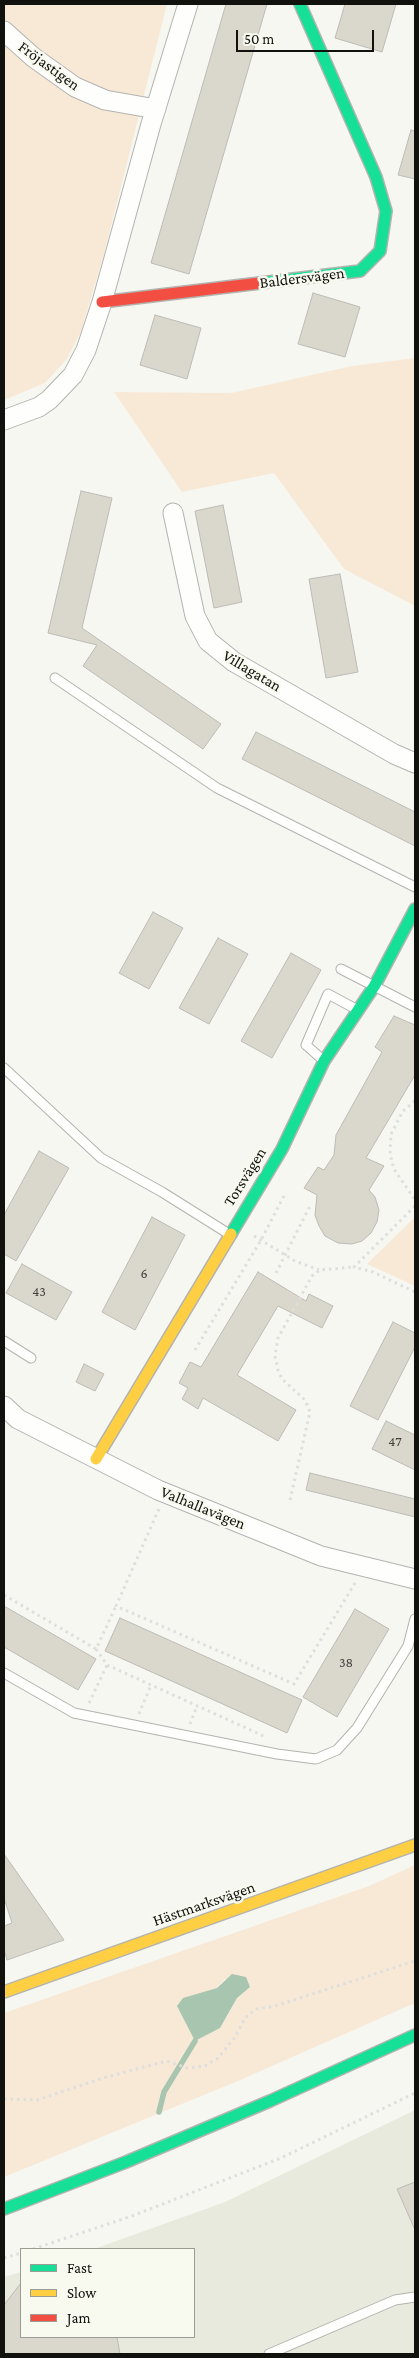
<!DOCTYPE html>
<html>
<head>
<meta charset="utf-8">
<style>
  body { margin:0 }
  #map { position:relative; width:419px; height:2358px; overflow:hidden; background:#f6f7f1; font-family:"Crimson Pro",serif }
  canvas { display:block }
  .frame { position:absolute; inset:0; border:5px solid #11110e; pointer-events:none }
  .legend { position:absolute; left:20px; top:2248px; width:175px; height:90px; box-sizing:border-box; background:#f8f9ef; border:1px solid #9c9c95; margin:0; padding:6px 9px; list-style:none; font-size:15px; color:#11110e }
  .legend li { display:flex; align-items:center; gap:10px; height:25px }
  .legend b { width:25px; border:1px solid #9c9c95 }
  .scale { position:absolute; left:236px; top:30px; width:138px; height:22px; box-sizing:border-box; border:2px solid #11110e; border-top:0; padding-left:6px; font-size:15px; line-height:18px; white-space:nowrap; color:#11110e; -webkit-text-stroke:4px #f8f9ef; paint-order:stroke }
</style>
</head>
<body>
<div id="map">
<canvas width="419" height="2358"></canvas>
<div class="frame"></div>
<ul class="legend">
<li><b style="height:6px;background:#16e098"></b>Fast</li>
<li><b style="height:6px;background:#ffcf43"></b>Slow</li>
<li><b style="height:6px;background:#f24e42"></b>Jam</li>
</ul>
<div class="scale">50 m</div>
</div>
<script>
const g = document.querySelector('canvas').getContext('2d');
g.lineJoin = 'round';
function fill(path, color) { g.fillStyle = color; g.fill(path, 'evenodd'); }
const poly = rows => new Path2D(rows.map(r => 'M' + r).join(''));
function strokePath(path, color, width, dash) { g.strokeStyle = color; g.lineWidth = width; g.lineCap = dash ? 'butt' : 'round'; g.setLineDash(dash || []); g.stroke(path); }
function label(font, color, halo, rows, align = 'center') {
  g.font = font + ' "Crimson Pro",serif'; g.lineWidth = 5; g.setLineDash([]); g.textBaseline = 'middle'; g.strokeStyle = halo; g.fillStyle = color; for (const [text, x, y, turn = 0] of rows) {
    g.save(); g.translate(x, y); g.rotate((+turn || 0) * Math.PI / 180); g.textAlign = isNaN(turn) ? turn : align; if (halo) g.strokeText(text, 0, 0); g.fillText(text, 0, 0); g.restore();
  }
}
const built = poly([
  [415,2110,415,2354,4,2354,4,2277,21,2272,21,2337,194,2337,194,2249,94,2249,225,2202]
]);
const green = poly([
  [4,4,167,4,103,258,81,331,67,359,45,383,4,400],
  [415,358,415,606,344,569,274,473,182,492,114,392,231,393,352,366],
  [415,1217,415,1286,367,1264],
  [415,1865,415,2003,238,2081,4,2177,4,2013,369,1886],
  [225,1979,237,1998,220,2028,183,1999,217,1988]
]);
const water = poly([
  [232,1974,246,1977,250,1987,237,1998,220,2028,195,2041,177,2006,183,1998,217,1988]
]);
const stream = poly([
  [159,2112,164,2092,195,2041]
]);
const building = poly([
  [226,4,267,4,189,274,151,263,226,4],
  [345,4,396,4,382,52,335,38,345,4],
  [411,130,415,131,415,179,398,175,411,130],
  [313,293,360,307,345,357,298,344,313,293],
  [155,315,201,328,187,379,140,365,155,315],
  [81,491,112,498,82,628,221,724,203,749,83,666,97,645,48,633,81,491],
  [223,505,242,602,214,608,195,511,223,505],
  [340,574,358,672,326,678,309,579,340,574],
  [256,732,415,812,415,846,242,759,256,732],
  [153,912,183,928,149,989,119,973,153,912],
  [218,938,248,954,209,1024,179,1008,218,938],
  [291,953,321,970,272,1058,241,1041,291,953],
  [394,1016,415,1025,415,1075,366,1158,384,1166,369,1190,375,1197,379,1210,377,1222,371,1233,362,1241,352,1244,338,1243,325,1236,319,1226,315,1215,317,1195,304,1188,318,1167,324,1170,334,1155,336,1135,382,1052,375,1047,394,1016],
  [39,1151,69,1168,16,1261,4,1254,4,1215,39,1151],
  [152,1217,185,1235,135,1330,102,1312,152,1217],
  [22,1264,72,1292,56,1320,6,1293,22,1264],
  [258,1272,306,1301,309,1294,333,1306,322,1328,278,1306,237,1375,296,1410,278,1441,203,1398,198,1409,182,1399,188,1388,179,1383,190,1362,201,1367,258,1272],
  [393,1322,415,1333,415,1347,378,1420,350,1406,393,1322],
  [84,1364,104,1374,95,1391,76,1382,84,1364],
  [386,1421,415,1435,415,1470,372,1449,386,1421],
  [310,1473,415,1499,415,1517,306,1490,310,1473],
  [4,1606,96,1659,78,1690,4,1647,4,1606],
  [355,1609,389,1629,337,1717,303,1697,355,1609],
  [120,1618,302,1700,287,1733,105,1651,120,1618],
  [4,1854,64,1940,7,1960,4,1950,4,1926,12,1923,4,1898,4,1854],
  [415,2182,415,2230,397,2189,415,2182],
  [21,2283,21,2337,117,2337,120,2354,4,2354,4,2305,21,2283]
]);
const path = poly([
  [415,1101,403,1111,391,1134,390,1154,394,1169,415,1200],
  [415,1206,354,1267,373,1272,415,1292],
  [254,1236,295,1261,319,1270],
  [276,1273,311,1204],
  [195,1350,261,1240,285,1194],
  [290,1500,310,1412,305,1400,282,1379,278,1370,275,1356,278,1338,312,1276,320,1270,354,1267],
  [159,1509,116,1606,294,1684,355,1583],
  [4,1595,96,1649,116,1606],
  [96,1649,107,1665,266,1737],
  [89,1703,107,1665],
  [139,1714,151,1685],
  [190,1724,197,1706],
  [4,2099,37,2100,103,2078,167,2061,187,2068,205,2066,218,2058,235,2037,245,2018,256,2009,275,2006,415,1961],
  [33,2249,132,2216,281,2158,415,2093],
  [4,2258,21,2253]
]);
const lane = poly([
  [55,678,217,788,415,887],
  [341,969,415,1007],
  [323,1060,306,1045,328,994,356,1009],
  [4,1068,101,1158,162,1192,229,1234],
  [4,1341,31,1358],
  [4,1673,74,1713,277,1754,316,1759,337,1750,357,1728,408,1646,415,1619],
  [269,2354,395,2300,415,2297]
]);
const street = poly([
  [4,31,33,57,75,87,105,100,156,109],
  [4,420,39,407,49,400,73,375,86,350,102,302,151,124,188,4],
  [173,513,195,616,208,641,234,662,394,754,415,763],
  [4,1406,18,1419,158,1490,321,1556,415,1579]
]);
const fast = poly([
  [260,283,360,271,380,251,386,211,376,177,300,4],
  [231,1234,282,1149,324,1061,375,985,415,909],
  [4,2209,126,2162,270,2101,415,2035]
]);
const slow = poly([
  [96,1459,231,1234],
  [4,1992,415,1845]
]);
const jam = poly([
  [102,302,260,283]
]);
const numberNames = [
  ["6",144,1274],
  ["43",39,1292],
  ["47",395,1442],
  ["38",346,1663]
];
const streetNames = [
  ["Fröjastigen",49,66,36],
  ["Baldersvägen",302,278,-7],
  ["Villagatan",252,671,31],
  ["Torsvägen",245,1177,-58],
  ["Valhallavägen",203,1508,22],
  ["Hästmarksvägen",204,1904,-19]
];
fill(built, '#e9eade');
fill(green, '#f8e9d7');
fill(water, '#a8c5b0');
strokePath(stream, '#a8c5b0', 5.5);
fill(building, '#dad7cc');
strokePath(building, '#bcbcb7', 1);
strokePath(lane, '#b3b3af', 11);
strokePath(street, '#b3b3af', 21);
strokePath(fast, '#b3b3af', 14);
strokePath(slow, '#b3b3af', 14);
strokePath(jam, '#b3b3af', 14);
strokePath(path, '#dededd', 3, [2.5, 4]);
strokePath(lane, '#fefefd', 9);
strokePath(street, '#fefefd', 19);
strokePath(fast, '#16e098', 11);
strokePath(slow, '#ffcf43', 11);
strokePath(jam, '#f24e42', 11);
label('14px', '#43423e', null, numberNames);
label('16px', '#11110e', '#f8f9ef', streetNames);
</script>
</body>
</html>
